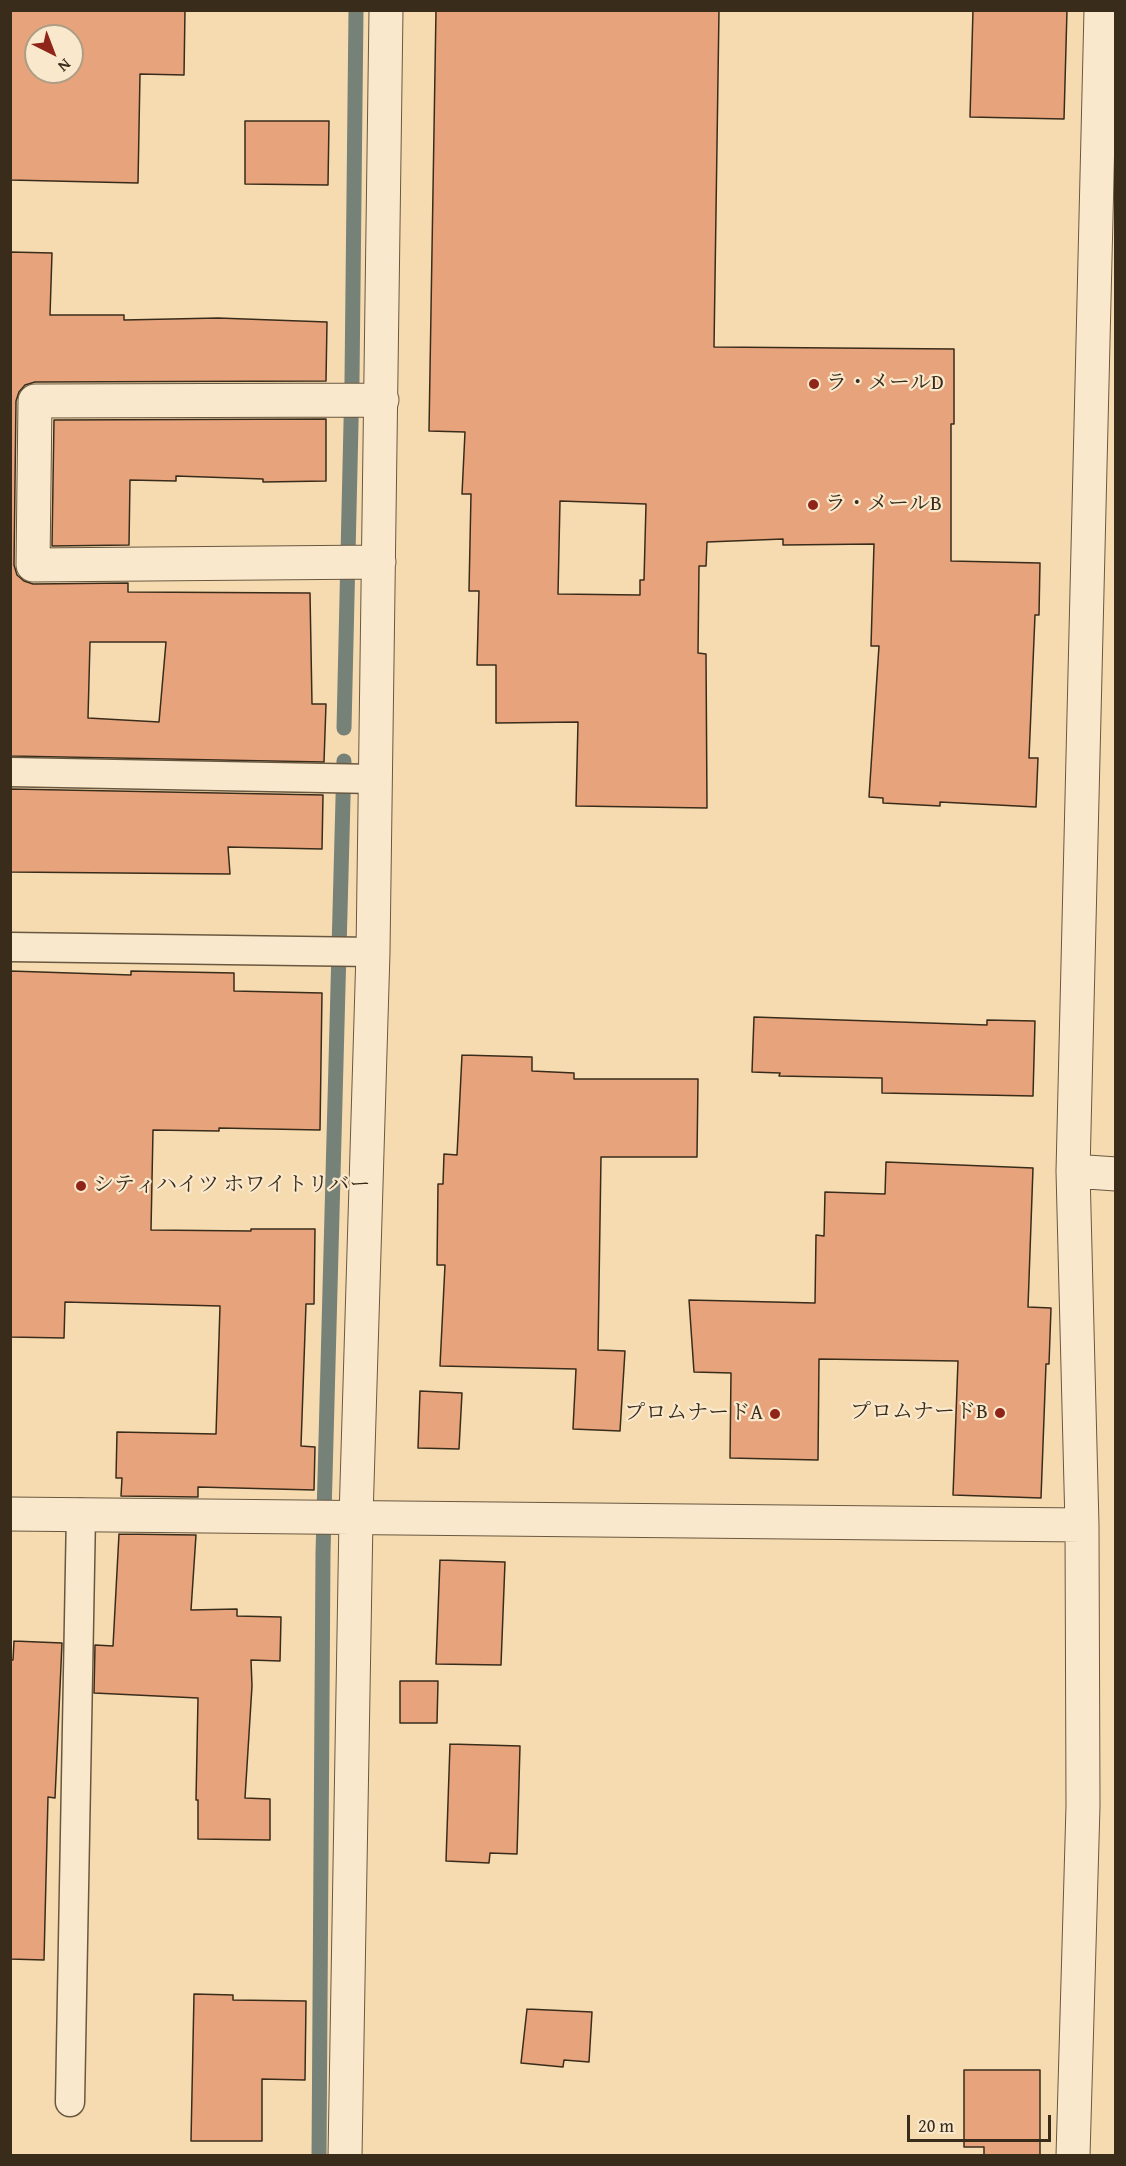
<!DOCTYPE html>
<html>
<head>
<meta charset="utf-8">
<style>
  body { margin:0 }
  #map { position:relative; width:1126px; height:2166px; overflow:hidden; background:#f6dbb0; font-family:"Gentium Book Plus",serif }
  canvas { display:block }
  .frame { position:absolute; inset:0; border:12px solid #3a2c1b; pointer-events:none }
  .north { position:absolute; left:24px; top:24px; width:60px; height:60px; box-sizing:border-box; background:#f9e8cc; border:2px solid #ad9d85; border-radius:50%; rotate:138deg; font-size:16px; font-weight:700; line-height:24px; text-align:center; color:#3a2c1b }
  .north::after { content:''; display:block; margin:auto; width:21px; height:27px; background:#8f2418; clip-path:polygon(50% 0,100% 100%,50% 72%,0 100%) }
  .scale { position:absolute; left:907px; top:2115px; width:144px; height:27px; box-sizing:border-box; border:3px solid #3a2c1b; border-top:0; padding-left:8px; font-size:18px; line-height:21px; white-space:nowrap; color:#3a2c1b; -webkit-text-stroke:4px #f9e8cc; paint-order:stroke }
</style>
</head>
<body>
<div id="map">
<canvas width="1126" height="2166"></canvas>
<div class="frame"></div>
<div class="north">N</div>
<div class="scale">20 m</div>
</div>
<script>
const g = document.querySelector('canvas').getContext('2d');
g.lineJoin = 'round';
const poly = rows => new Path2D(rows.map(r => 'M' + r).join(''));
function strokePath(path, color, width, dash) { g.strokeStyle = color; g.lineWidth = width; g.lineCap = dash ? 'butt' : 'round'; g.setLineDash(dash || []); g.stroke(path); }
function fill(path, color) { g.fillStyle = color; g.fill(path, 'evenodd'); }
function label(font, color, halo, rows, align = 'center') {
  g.font = font + ' "Gentium Book Plus","Noto Serif JP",serif'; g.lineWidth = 4.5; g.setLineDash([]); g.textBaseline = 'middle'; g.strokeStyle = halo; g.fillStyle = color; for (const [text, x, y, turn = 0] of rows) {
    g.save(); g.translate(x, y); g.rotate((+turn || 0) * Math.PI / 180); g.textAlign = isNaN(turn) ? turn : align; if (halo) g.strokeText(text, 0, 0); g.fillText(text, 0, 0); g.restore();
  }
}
const stream = poly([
  [344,728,352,380,356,10],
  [319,2156,323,1553,344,761]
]);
const building = poly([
  [10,10,185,10,184,75,140,74,138,183,10,180,10,10],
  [36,36,72,36,72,72,36,72,36,36],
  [436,10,719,10,714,347,954,349,954,424,951,424,951,561,1040,563,1039,615,1035,615,1029,758,1038,758,1036,807,940,802,940,806,883,803,883,798,869,797,879,646,871,646,874,544,783,545,783,539,707,542,706,566,699,566,698,653,706,654,707,808,576,806,578,722,496,723,496,665,477,665,479,591,469,591,471,494,462,494,465,432,429,431,436,10],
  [560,501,646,504,644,580,640,580,640,595,558,594,560,501],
  [973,10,1067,10,1064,119,970,117,973,10],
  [245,121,329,121,328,185,245,184,245,121],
  [10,252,52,253,50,315,124,315,124,320,218,318,327,322,326,381,35,382,25,385,19,392,16,401,14,565,17,575,24,581,33,584,128,583,128,592,310,593,312,704,326,704,324,762,10,756,10,252],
  [90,642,166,642,159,722,88,718,90,642],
  [326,419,326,481,263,482,263,479,176,476,176,481,130,480,129,545,52,546,54,420,326,419],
  [10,789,323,795,322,849,228,847,230,874,10,872,10,789],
  [10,971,131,975,131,971,234,973,234,991,322,993,320,1130,219,1128,219,1131,153,1130,151,1230,251,1231,251,1229,315,1229,314,1304,306,1304,301,1446,315,1447,314,1490,198,1487,198,1497,121,1496,122,1478,116,1478,117,1432,216,1434,220,1306,65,1302,64,1338,10,1337,10,971],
  [754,1017,987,1025,987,1020,1035,1021,1033,1096,882,1093,882,1078,779,1076,780,1073,752,1072,754,1017],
  [462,1055,532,1057,532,1071,574,1073,574,1079,698,1079,697,1157,601,1157,598,1350,625,1351,620,1431,573,1429,576,1369,440,1366,445,1265,437,1265,438,1184,443,1184,444,1154,457,1155,462,1055],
  [886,1162,1033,1168,1028,1307,1051,1308,1049,1364,1046,1364,1041,1498,953,1495,958,1361,819,1359,818,1460,730,1458,731,1373,694,1372,689,1300,815,1303,816,1235,824,1236,825,1192,885,1194,886,1162],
  [420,1391,462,1393,459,1449,418,1448,420,1391],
  [119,1534,196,1535,191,1610,237,1609,237,1616,281,1617,280,1661,251,1660,252,1686,245,1798,270,1799,270,1840,198,1839,198,1800,196,1800,198,1698,94,1693,95,1645,113,1646,119,1534],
  [440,1560,505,1562,501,1665,436,1664,440,1560],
  [14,1641,62,1643,55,1798,48,1797,44,1960,10,1959,10,1660,13,1660,14,1641],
  [400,1681,438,1681,437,1723,400,1723,400,1681],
  [450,1744,520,1746,517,1854,490,1853,489,1863,446,1861,450,1744],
  [194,1994,233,1995,233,2000,306,2001,305,2080,262,2079,262,2141,191,2141,194,1994],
  [527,2009,592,2012,589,2062,564,2060,563,2067,521,2063,527,2009],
  [964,2070,1040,2070,1040,2156,984,2156,984,2147,964,2147,964,2070]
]);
const lane = poly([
  [10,772,375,779],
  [10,947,373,952],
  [70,2102,81,1513]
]);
const street = poly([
  [379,562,33,565,35,401,382,400],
  [1073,1171,1116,1174],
  [10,1514,1082,1525],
  [345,2156,356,1518,373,952,386,10],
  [1073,2156,1083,1806,1082,1525,1073,1171,1101,10]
]);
const markers = [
  [814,384,6,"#8f2418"],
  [813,505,6,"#8f2418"],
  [81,1186,6,"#8f2418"],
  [1000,1413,6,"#8f2418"],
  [775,1414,6,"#8f2418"]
];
const poiNames = [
  ["ラ・メールD",826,384],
  ["ラ・メールB",825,505],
  ["シティハイツ ホワイトリバー",93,1186],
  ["プロムナードB",988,1413,"right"],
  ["プロムナードA",763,1414,"right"]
];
strokePath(stream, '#768177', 15);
fill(building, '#e7a47c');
strokePath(building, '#3a2c1b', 1.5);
strokePath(lane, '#695840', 31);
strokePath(street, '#695840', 35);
strokePath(lane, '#f9e8cc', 28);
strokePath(street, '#f9e8cc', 33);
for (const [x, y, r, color] of markers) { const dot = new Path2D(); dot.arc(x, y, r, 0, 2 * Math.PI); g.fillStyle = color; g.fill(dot); strokePath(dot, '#f9e8cc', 2); }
label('21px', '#3a2c1b', '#f9e8cc', poiNames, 'left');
</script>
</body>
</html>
